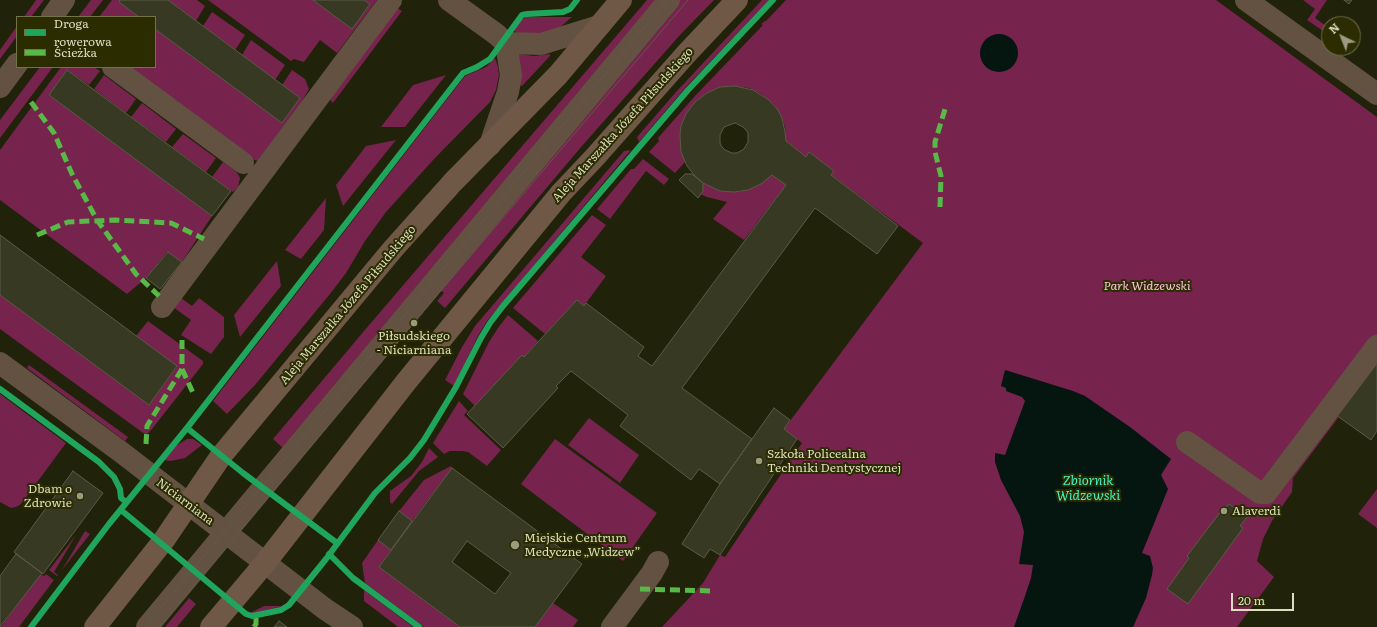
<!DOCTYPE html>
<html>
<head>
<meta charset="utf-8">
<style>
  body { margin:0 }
  #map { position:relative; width:1377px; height:627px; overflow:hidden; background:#21220a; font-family:Literata,serif }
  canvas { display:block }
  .legend { position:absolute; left:16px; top:16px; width:140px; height:52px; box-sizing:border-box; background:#2b2c00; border:1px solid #71734c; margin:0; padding:5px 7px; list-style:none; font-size:12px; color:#dbddbf }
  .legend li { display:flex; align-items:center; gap:8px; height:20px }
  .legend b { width:20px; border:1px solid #71734c }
  .north { position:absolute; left:1321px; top:16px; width:40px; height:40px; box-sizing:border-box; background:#2b2c00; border:1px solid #71734c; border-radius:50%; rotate:317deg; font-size:11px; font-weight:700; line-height:16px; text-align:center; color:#dbddbf }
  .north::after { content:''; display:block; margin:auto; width:14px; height:18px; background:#9a9c80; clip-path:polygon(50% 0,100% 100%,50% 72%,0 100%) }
  .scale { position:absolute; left:1231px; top:593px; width:63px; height:18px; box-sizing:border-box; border:2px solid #dbddbf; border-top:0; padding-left:5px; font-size:12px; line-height:14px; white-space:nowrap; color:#dbddbf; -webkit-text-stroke:3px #2b2c00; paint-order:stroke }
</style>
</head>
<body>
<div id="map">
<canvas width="1377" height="627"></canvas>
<ul class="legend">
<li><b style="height:5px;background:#20a55d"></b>Droga rowerowa</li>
<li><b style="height:5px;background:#58b947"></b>Ścieżka</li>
</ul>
<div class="north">N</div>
<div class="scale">20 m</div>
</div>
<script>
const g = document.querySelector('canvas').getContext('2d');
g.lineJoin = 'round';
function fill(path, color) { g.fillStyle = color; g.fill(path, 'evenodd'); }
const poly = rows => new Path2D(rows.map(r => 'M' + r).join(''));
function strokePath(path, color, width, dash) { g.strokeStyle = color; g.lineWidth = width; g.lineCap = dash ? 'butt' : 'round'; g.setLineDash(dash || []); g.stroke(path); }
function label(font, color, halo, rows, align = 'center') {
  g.font = font + ' Literata,serif'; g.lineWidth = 4; g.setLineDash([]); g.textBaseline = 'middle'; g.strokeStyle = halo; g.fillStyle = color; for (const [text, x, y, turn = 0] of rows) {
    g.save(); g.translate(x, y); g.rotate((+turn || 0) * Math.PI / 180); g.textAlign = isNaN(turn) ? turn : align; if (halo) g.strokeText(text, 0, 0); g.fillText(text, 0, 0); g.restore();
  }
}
const green = poly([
  [36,0,44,0,31,17,24,17],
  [91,0,103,0,90,17,78,17],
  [112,0,120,0,119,2,139,17,99,17],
  [168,0,197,0,205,6,196,21],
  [208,0,313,0,352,29,370,4,364,0,377,0,337,53,320,40,304,62,294,59,291,61],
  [647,0,661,0,284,449,273,439,364,331],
  [677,0,714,0,680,35,582,146,445,308,437,301,444,293,438,288],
  [762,0,769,0,686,87,639,142,637,137,676,92],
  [786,0,1216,0,1377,117,1377,359,1336,414,1338,418,1293,478,1292,492,1272,521,1263,539,1257,561,1274,577,1237,627,662,627,703,583,720,555,725,557,802,443,784,429,923,243,831,175,834,171,809,152,806,157,786,141,785,127,782,118,775,106,761,94,749,88,735,86,720,87,707,93,695,102,686,114,681,126,680,144,685,162,675,173,649,152,659,141,658,138,695,96,763,25,761,24,765,21,766,21],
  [1303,0,1327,0,1315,18,1329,28,1329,35,1307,20,1315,9],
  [393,5,402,11,333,103,331,101,329,93],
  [212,12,245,35,235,50,203,26],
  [527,17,572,17,559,28,543,34,520,34,514,31,521,20],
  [17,26,17,36,0,59,0,50],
  [155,29,282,122,300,98,282,85,292,70,305,79,309,89,301,103,258,161,251,159,123,67,155,67],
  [251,40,285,65,275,80,242,55],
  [519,54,534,56,550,54,550,56,522,86,520,85,517,55],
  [495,58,498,67,499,75,496,90,490,102,435,158,386,212,365,241,346,273,330,294,255,385,227,414,213,401,461,81,465,76,486,67],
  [40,67,53,67,0,138,0,120],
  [61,67,94,67,100,71,89,85,67,70,49,95,212,216,182,262,167,252,146,278,127,294,0,200,0,150],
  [104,75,136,99,126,113,94,89],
  [446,75,405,127,381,127,413,85],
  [142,103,176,129,166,142,131,117],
  [183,134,216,158,206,172,172,147],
  [396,140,343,206,336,185,366,146],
  [631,150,487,321,478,336,454,386,445,380,462,347,475,326,624,151],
  [643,159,669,179,664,185,646,171,610,219,597,209,631,169,634,169],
  [223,162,234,170,238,174,240,178,238,187,233,192,212,177],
  [772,175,786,185,744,240,713,219,727,202,707,197,700,194,703,183,719,190,729,192,739,192,757,186],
  [326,198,324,230,301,259,285,250],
  [592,215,606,225,581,257,606,276,584,306,577,300,545,334,513,308],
  [277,261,281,286,240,337,234,315],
  [0,295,149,405,177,367,136,336,148,321,203,361,203,364,152,429,146,435,0,329],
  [177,295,192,306,199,298,224,317,224,337,211,354,181,335,191,320,170,305],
  [508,315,538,341,524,357,522,355,475,406,463,394,489,342,498,328],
  [29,365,128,437,125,441,27,368],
  [0,394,66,443,21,504,16,507,11,508,0,502],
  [459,401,468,411,464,415,501,450,487,466,468,452,462,451,450,451,444,454,433,443],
  [589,418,639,455,620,483,568,445],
  [187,439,193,439,202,445,185,458,171,461,164,460,176,446],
  [555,439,657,513,623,561,521,484],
  [429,448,438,457,419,471,392,504,390,502,390,491,411,476,422,462],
  [451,466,452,468,412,521,399,511,424,480],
  [1377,489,1377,528,1358,514],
  [85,531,90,534,62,570,82,536],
  [76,535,54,572,58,575,57,576,49,570],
  [378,540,391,550,379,567,460,627,424,627,365,583,362,563],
  [40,574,44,576,46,574,54,580,19,627,1,627],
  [364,590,413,627,398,627,364,601],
  [189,598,196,604,177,627,165,627],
  [553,603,578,620,573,627,535,627],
  [264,606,283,606,254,613,250,613]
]);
const water = poly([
  '980 53a19 19 0 1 1 38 0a19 19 0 1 1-38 0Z',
  [1005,370,1073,391,1085,396,1130,427,1171,459,1161,475,1168,489,1142,553,1150,556,1153,568,1152,575,1146,598,1133,627,1014,627,1025,596,1031,578,1033,565,1019,564,1024,532,1020,516,1001,480,995,462,995,453,1005,455,1025,401,1022,397,1006,391,1006,388,1001,386]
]);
const building = poly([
  [120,0,168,0,300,98,282,123,155,29,155,17,139,17,119,2,120,0],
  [313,0,364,0,370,4,352,29,313,0],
  [1344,0,1352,0,1349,4,1344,0],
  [67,70,231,191,212,216,49,95,67,70],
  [735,86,753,90,769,100,778,110,782,118,785,132,786,141,806,157,809,152,834,171,831,175,898,226,877,254,815,208,682,388,752,439,720,484,699,469,691,480,620,426,628,415,571,371,556,386,558,388,503,448,467,414,522,355,524,357,577,300,584,306,586,303,644,347,638,356,652,366,786,185,772,175,761,184,748,190,734,192,720,191,703,183,695,176,687,166,681,152,680,135,681,126,686,114,695,102,707,93,720,87,735,86],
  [735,123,743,127,746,130,748,133,748,142,744,149,737,153,732,153,725,150,722,147,720,143,720,135,724,127,735,123],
  [685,174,692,174,703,183,703,191,698,198,679,180,685,174],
  [0,235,177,366,149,405,0,295,0,235],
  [168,252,182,262,160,289,146,278,168,252],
  [1377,359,1377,431,1371,440,1336,415,1377,359],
  [774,408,790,420,784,429,797,439,720,555,710,549,704,558,682,544,720,484,774,408],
  [452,468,582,564,535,627,460,627,379,567,452,468],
  [467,541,511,573,495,594,452,562,467,541],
  [73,471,103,493,43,574,14,552,73,471],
  [1229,504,1247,517,1240,526,1243,528,1188,604,1167,589,1189,558,1187,556,1221,511,1222,512,1229,504],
  [399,511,412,521,391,550,378,540,399,511],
  [16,554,42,573,0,627,0,576,16,554],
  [279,621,287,627,274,627,279,621]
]);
const minor = poly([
  [449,0,496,34,506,43,541,44,599,26],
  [1246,0,1377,94],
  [52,17,64,0],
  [113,67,243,163],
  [0,87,17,64],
  [490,145,508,92,511,75,506,43],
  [162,307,391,0],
  [0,363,121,452,325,609,352,627],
  [1187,442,1260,493,1266,493,1377,346],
  [147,627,669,0],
  [612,627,652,573,658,562]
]);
const major = poly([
  [95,627,164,540,221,456,393,249,453,182,558,75,621,0],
  [211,627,265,563,406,382,561,193,595,157,687,53,737,0]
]);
const tram = poly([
  [145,627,667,0],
  [160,627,434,299,688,0]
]);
const quiet = poly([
  [31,102,54,133,72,174,97,220,136,274,159,296],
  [940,207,941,176,935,152,935,142,946,106],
  [37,235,68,222,115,220,171,223,204,239],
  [182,369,194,395],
  [146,444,147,426,182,369,182,340],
  [640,589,714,591],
  [254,627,256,624,256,616]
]);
const cycleway = poly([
  [0,389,99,462,114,477,120,489,121,498,126,502],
  [187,428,243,473,337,543],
  [121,510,246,614,252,616,281,610,289,605,326,559,375,493,410,458,424,440,456,387,481,338,490,323,503,306,688,90,773,0],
  [329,554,353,578,419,627],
  [31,627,109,524,187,428,459,78,463,73,477,67,490,59,522,15,527,14,563,12,570,9,577,0]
]);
const markers = [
  [414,323,4,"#9a9c80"],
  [759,461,4,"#9a9c80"],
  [80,496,4,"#9a9c80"],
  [1224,511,4,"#9a9c80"],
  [515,545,5,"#9a9c80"]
];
const streetNames = [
  ["Aleja Marszałka Józefa Piłsudskiego",623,125,-48],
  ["Aleja Marszałka Józefa Piłsudskiego",348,305,-50],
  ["Niciarniana",185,502,37]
];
const parkNames = [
  ["Park Widzewski",1147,286]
];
const poiNames = [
  ["Piłsudskiego",414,336,"center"],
  ["- Niciarniana",414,350,"center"],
  ["Szkoła Policealna",767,454],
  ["Techniki Dentystycznej",767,468],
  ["Dbam o",72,489,"right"],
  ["Zdrowie",72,503,"right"],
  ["Alaverdi",1232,511],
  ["Miejskie Centrum",524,538],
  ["Medyczne „Widzew”",524,552]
];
const waterNames = [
  ["Zbiornik",1088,481],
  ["Widzewski",1088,496]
];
fill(green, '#76234d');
fill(water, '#04160f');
fill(building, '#383923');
strokePath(building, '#5b5c45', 1);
strokePath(minor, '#635241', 22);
strokePath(major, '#6f5846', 22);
strokePath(tram, '#625949', 1);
strokePath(quiet, '#58b947', 5, [10, 5]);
strokePath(cycleway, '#20a55d', 6);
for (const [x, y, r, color] of markers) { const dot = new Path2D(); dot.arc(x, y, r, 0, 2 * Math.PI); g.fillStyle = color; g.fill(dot); strokePath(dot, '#2b2c00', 1.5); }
label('12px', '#dbddbf', '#2b2c00', streetNames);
label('italic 12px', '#fdc1db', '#2b2c00', parkNames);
label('12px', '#dbddbf', '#2b2c00', poiNames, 'left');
label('italic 13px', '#3ff1c4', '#2b2c00', waterNames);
</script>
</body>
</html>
